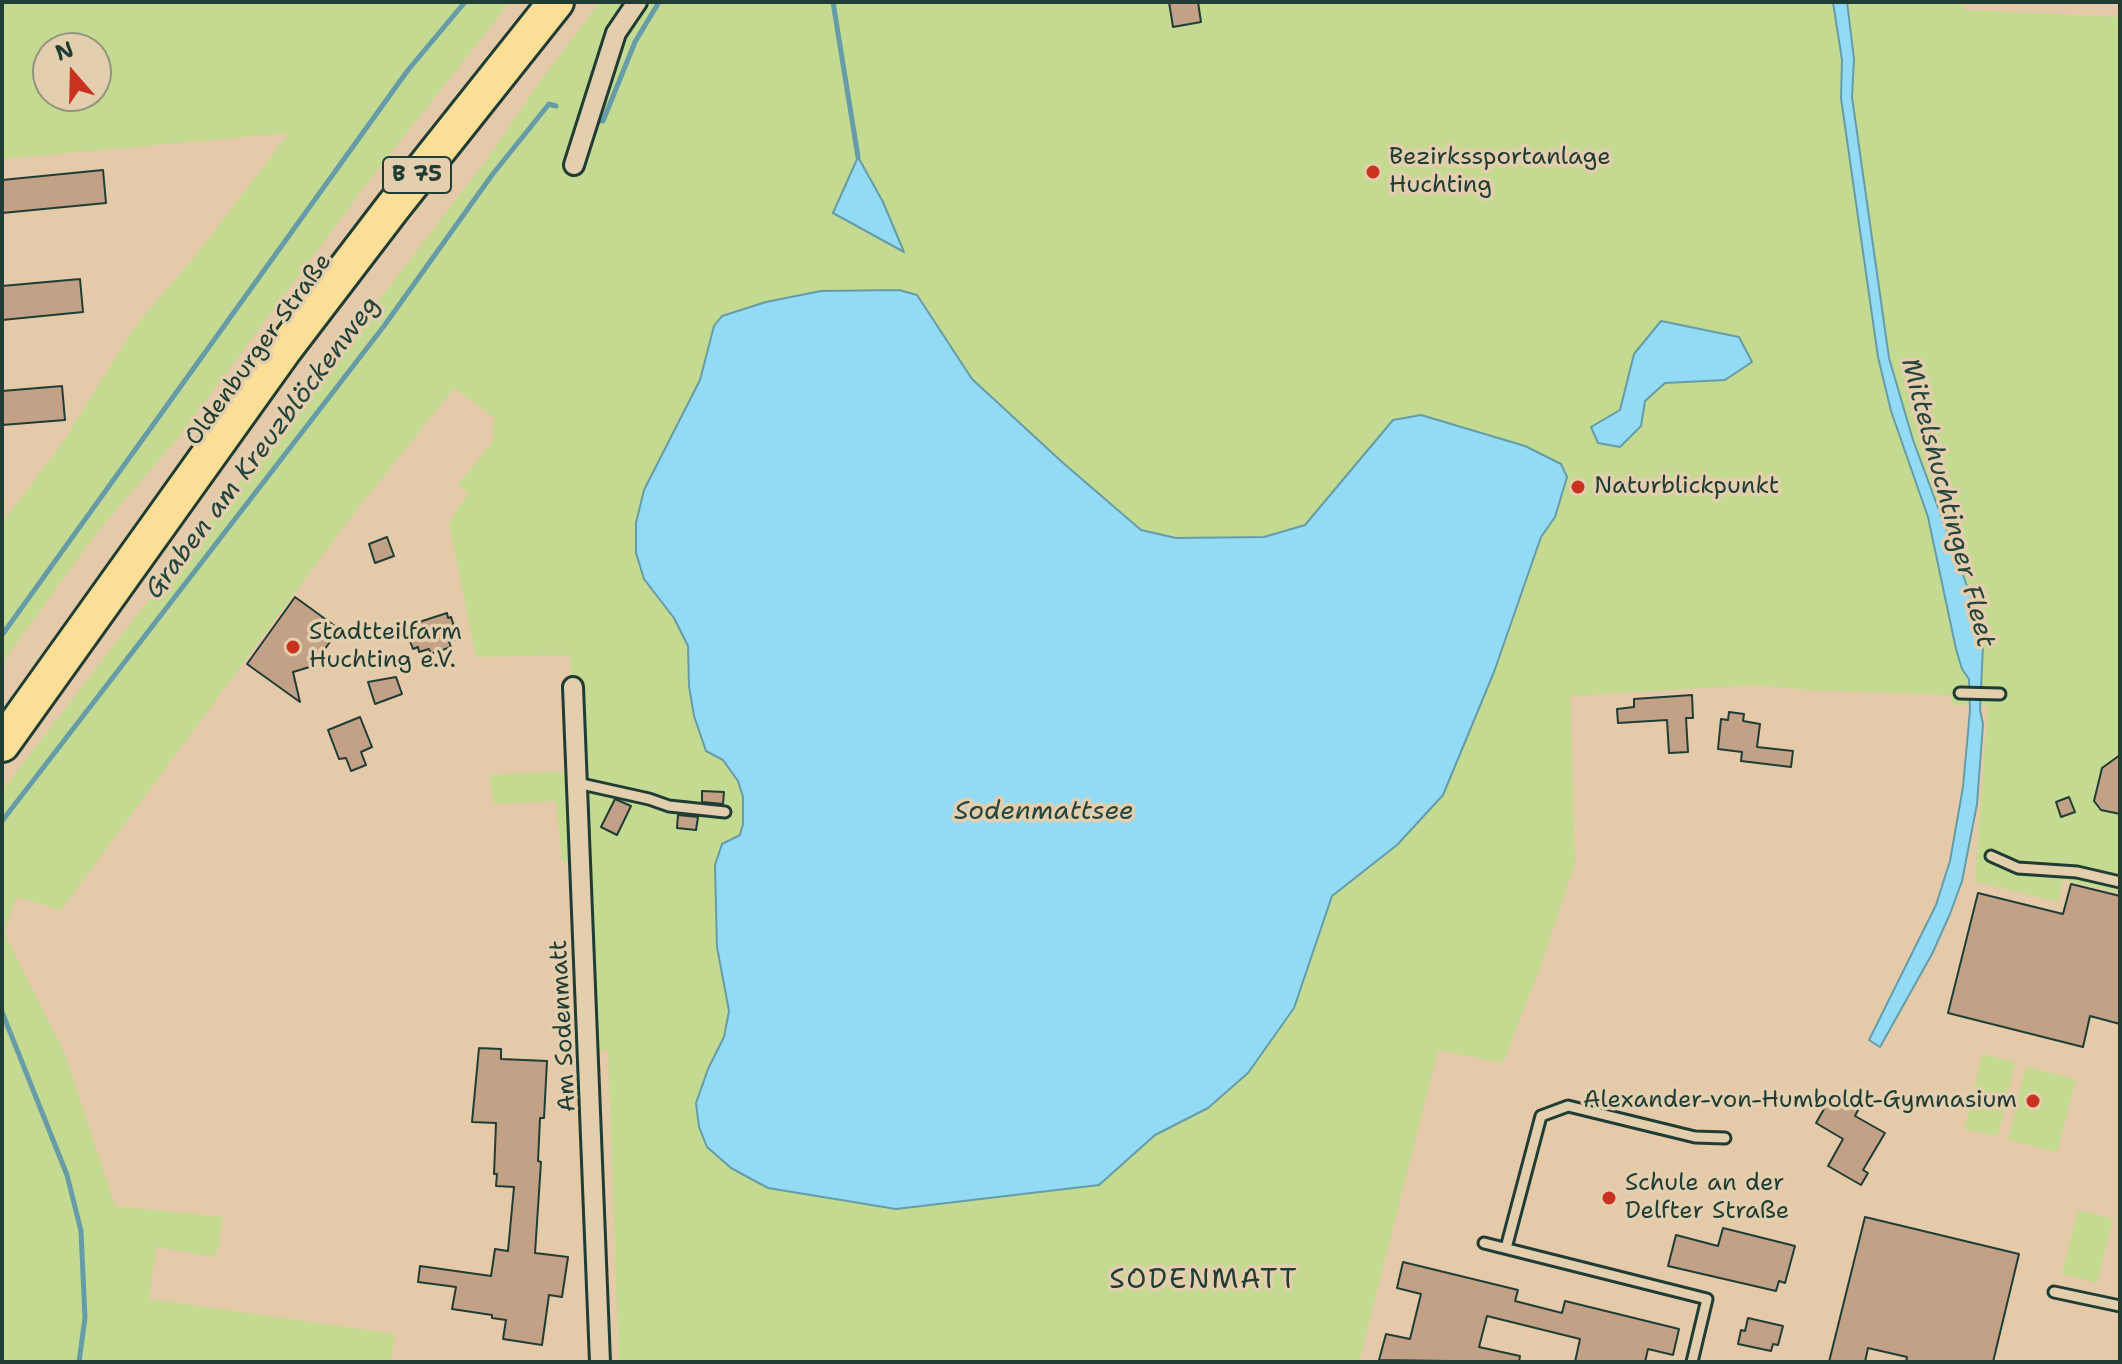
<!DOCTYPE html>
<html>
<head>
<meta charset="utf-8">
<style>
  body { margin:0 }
  #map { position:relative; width:2122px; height:1364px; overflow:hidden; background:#e5caaa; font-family:"Shantell Sans",sans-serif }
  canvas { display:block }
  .frame { position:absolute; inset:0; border:4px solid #1f3d34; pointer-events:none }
  .north { position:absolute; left:32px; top:32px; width:80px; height:80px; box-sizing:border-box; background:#e3cead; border:2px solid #95947d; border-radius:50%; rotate:340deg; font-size:22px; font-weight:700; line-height:32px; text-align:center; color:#1f3d34 }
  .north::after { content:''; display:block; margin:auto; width:28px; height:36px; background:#c8321e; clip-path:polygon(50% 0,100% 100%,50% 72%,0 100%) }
</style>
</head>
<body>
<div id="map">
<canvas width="2122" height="1364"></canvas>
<div class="frame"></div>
<div class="north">N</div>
</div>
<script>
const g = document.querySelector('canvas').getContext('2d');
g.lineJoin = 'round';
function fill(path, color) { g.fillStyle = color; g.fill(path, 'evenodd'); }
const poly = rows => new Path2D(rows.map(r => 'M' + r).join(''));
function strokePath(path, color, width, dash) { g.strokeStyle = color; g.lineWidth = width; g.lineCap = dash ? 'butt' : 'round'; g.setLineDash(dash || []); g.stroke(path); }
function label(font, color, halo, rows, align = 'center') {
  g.font = font + ' "Shantell Sans",sans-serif'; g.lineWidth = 7; g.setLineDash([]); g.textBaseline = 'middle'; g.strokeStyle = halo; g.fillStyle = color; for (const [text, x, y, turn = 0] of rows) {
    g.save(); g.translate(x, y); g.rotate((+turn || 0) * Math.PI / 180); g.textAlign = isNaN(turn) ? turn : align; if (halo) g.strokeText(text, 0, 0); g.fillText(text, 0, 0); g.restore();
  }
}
const green = poly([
  [2,2,510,2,371,178,178,438,98,531,2,663,2,523,62,443,134,328,200,250,289,133,2,159],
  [48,48,96,48,96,96,48,96],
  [600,2,1963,2,1964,10,2120,17,2120,893,2063,880,2058,902,1975,881,1988,705,1952,705,1951,695,1810,690,1756,685,1570,696,1575,863,1541,965,1503,1063,1438,1050,1359,1362,619,1362,608,1050,580,1049,573,865,562,860,556,801,494,804,489,775,569,771,573,718,570,655,476,657,449,522,468,493,458,484,493,442,494,417,454,388,347,522,61,910,16,897,4,933,65,1054,115,1206,223,1217,216,1257,156,1247,149,1299,395,1334,391,1362,2,1362,2,791,485,162,538,84],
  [1982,1054,2015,1062,1998,1136,1965,1129],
  [2026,1067,2076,1079,2057,1152,2008,1140],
  [2078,1210,2113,1219,2097,1283,2062,1274]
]);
const water = poly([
  [1833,2,1847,2,1854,59,1852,97,1889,358,1913,440,1967,586,1979,623,1983,646,1980,710,1983,724,1977,804,1962,881,1950,914,1932,954,1880,1047,1869,1040,1936,905,1950,861,1963,787,1970,710,1969,679,1962,669,1956,649,1928,517,1891,411,1878,357,1841,98,1842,60,1833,2],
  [858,157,883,202,904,252,833,213,858,157],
  [899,290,917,295,972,379,1062,462,1141,530,1176,538,1264,537,1305,525,1393,420,1421,415,1525,446,1561,464,1567,477,1555,517,1541,537,1494,672,1443,795,1397,845,1332,896,1294,1008,1248,1073,1208,1108,1155,1135,1099,1185,896,1209,768,1188,731,1168,707,1147,699,1127,696,1103,708,1069,724,1037,729,1011,717,947,715,865,722,844,740,835,743,824,743,797,738,781,723,760,706,751,694,716,689,686,688,646,674,618,644,579,636,553,636,523,644,490,700,380,714,326,722,316,766,302,821,291,899,290],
  [1661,321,1739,337,1752,362,1725,380,1665,383,1645,401,1641,426,1620,447,1598,443,1591,427,1620,410,1634,354,1661,321]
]);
const stream = poly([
  [833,2,858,157],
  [599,121,603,121,635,42,659,2],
  [2,635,408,70,465,2],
  [2,821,384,326,492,175,549,104,556,106],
  [2,1012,67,1175,81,1231,85,1318,79,1362]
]);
const building = poly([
  [1169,2,1198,2,1201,22,1173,27,1169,2],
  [103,170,106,203,2,213,2,180,103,170],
  [80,279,83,312,2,320,2,286,80,279],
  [62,386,65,420,2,425,2,391,62,386],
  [387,537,394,556,375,563,369,544,387,537],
  [295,597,339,629,313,666,293,672,300,702,247,664,295,597],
  [447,613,448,618,451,617,456,632,453,633,456,639,449,642,451,647,431,654,429,649,419,652,418,647,413,649,407,633,412,631,410,625,447,613],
  [396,677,402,694,375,704,368,682,396,677],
  [1692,695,1693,718,1686,718,1688,752,1669,753,1667,720,1618,723,1617,709,1634,707,1634,699,1692,695],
  [1729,712,1744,714,1743,721,1760,724,1757,747,1793,751,1791,767,1741,761,1742,752,1718,749,1721,719,1728,720,1729,712],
  [360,717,372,747,361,752,366,765,351,771,346,758,339,759,328,730,360,717],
  [2120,755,2120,814,2101,810,2094,801,2102,768,2120,755],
  [702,791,724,792,723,804,702,802,702,791],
  [2069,797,2075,812,2061,817,2056,802,2069,797],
  [615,799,631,806,617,835,601,827,615,799],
  [678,815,698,817,696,830,677,828,678,815],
  [2071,884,2120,896,2120,1024,2090,1016,2083,1047,1948,1013,1978,893,2063,914,2071,884],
  [479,1048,501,1049,501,1059,547,1061,544,1118,540,1118,538,1161,541,1162,535,1253,568,1257,562,1297,549,1295,542,1345,503,1339,506,1320,492,1318,492,1315,452,1309,456,1287,418,1282,420,1266,491,1276,495,1249,508,1251,514,1187,496,1186,497,1174,494,1174,496,1123,472,1122,479,1048],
  [1832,1095,1858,1110,1855,1116,1885,1133,1863,1170,1868,1173,1861,1185,1828,1166,1843,1139,1816,1123,1832,1095],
  [1865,1217,2019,1254,1993,1362,1906,1362,1907,1357,1868,1348,1865,1362,1829,1362,1865,1217],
  [1723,1228,1795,1246,1785,1283,1779,1281,1776,1291,1668,1266,1676,1235,1718,1246,1723,1228],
  [1403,1262,1518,1290,1515,1301,1562,1313,1565,1301,1679,1329,1673,1355,1648,1349,1645,1362,1575,1362,1580,1339,1487,1316,1479,1347,1520,1356,1519,1362,1379,1360,1386,1334,1410,1339,1421,1294,1397,1288,1403,1262],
  [1748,1318,1783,1326,1778,1345,1773,1344,1771,1351,1738,1344,1741,1330,1745,1331,1748,1318]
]);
const lane = poly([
  [1960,693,2000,694],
  [577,783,649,799,669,806,725,812],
  [1991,856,2018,868,2077,872,2120,882],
  [1484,1243,1707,1299,1692,1362],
  [1506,1248,1541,1116,1568,1106,1695,1137,1725,1138],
  [2054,1292,2120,1306]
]);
const street = poly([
  [574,165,616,33,637,2],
  [573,687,600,1362]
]);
const highway = poly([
  [2,744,283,351,393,207,556,2]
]);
const markers = [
  [1373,172,8,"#c8321e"],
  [1578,487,8,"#c8321e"],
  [293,647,8,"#c8321e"],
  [2033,1101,8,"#c8321e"],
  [1609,1198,8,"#c8321e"]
];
const shields = [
  [417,175,68]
];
const shieldNames = [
  ["B 75",417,175]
];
const poiNames = [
  ["Bezirkssportanlage",1389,158],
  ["Huchting",1389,186],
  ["Naturblickpunkt",1594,487],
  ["Stadtteilfarm",309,633],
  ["Huchting e.V.",309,661],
  ["Alexander-von-Humboldt-Gymnasium",2017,1101,"right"],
  ["Schule an der",1625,1184],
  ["Delfter Straße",1625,1212]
];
const streetNames = [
  ["Oldenburger Straße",259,350,-54],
  ["Am Sodenmatt",564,1026,-93]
];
const waterNames = [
  ["Graben am Kreuzblöckenweg",263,448,-53],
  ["Mittelshuchtinger Fleet",1947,503,75],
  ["Sodenmattsee",1044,812]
];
const quarterNames = [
  ["SODENMATT",1204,1281]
];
fill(green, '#c3da90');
fill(water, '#93dbf4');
strokePath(water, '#659ca7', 2);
strokePath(stream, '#659ca7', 5);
fill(building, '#c2a187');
strokePath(building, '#1f3d34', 2);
strokePath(lane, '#1f3d34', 15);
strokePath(street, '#1f3d34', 24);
strokePath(highway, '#1f3d34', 40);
strokePath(lane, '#e3cead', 9);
strokePath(street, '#e3cead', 18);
strokePath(highway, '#fbdf96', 34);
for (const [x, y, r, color] of markers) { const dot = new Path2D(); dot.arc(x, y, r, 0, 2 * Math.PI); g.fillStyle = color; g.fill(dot); strokePath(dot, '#e3cead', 3); }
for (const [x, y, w] of shields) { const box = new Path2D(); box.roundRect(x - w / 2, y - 18, w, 36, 6); g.fillStyle = '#e3cead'; g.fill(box); strokePath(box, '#1f3d34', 2); }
label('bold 22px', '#1f3d34', null, shieldNames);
label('24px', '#1f3d34', '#e3cead', poiNames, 'left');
label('24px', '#1f3d34', '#e3cead', streetNames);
label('italic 26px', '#25453e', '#e3cead', waterNames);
g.letterSpacing = '2px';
label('28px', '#1f3d34', '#e3cead', quarterNames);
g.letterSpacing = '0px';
</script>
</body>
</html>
